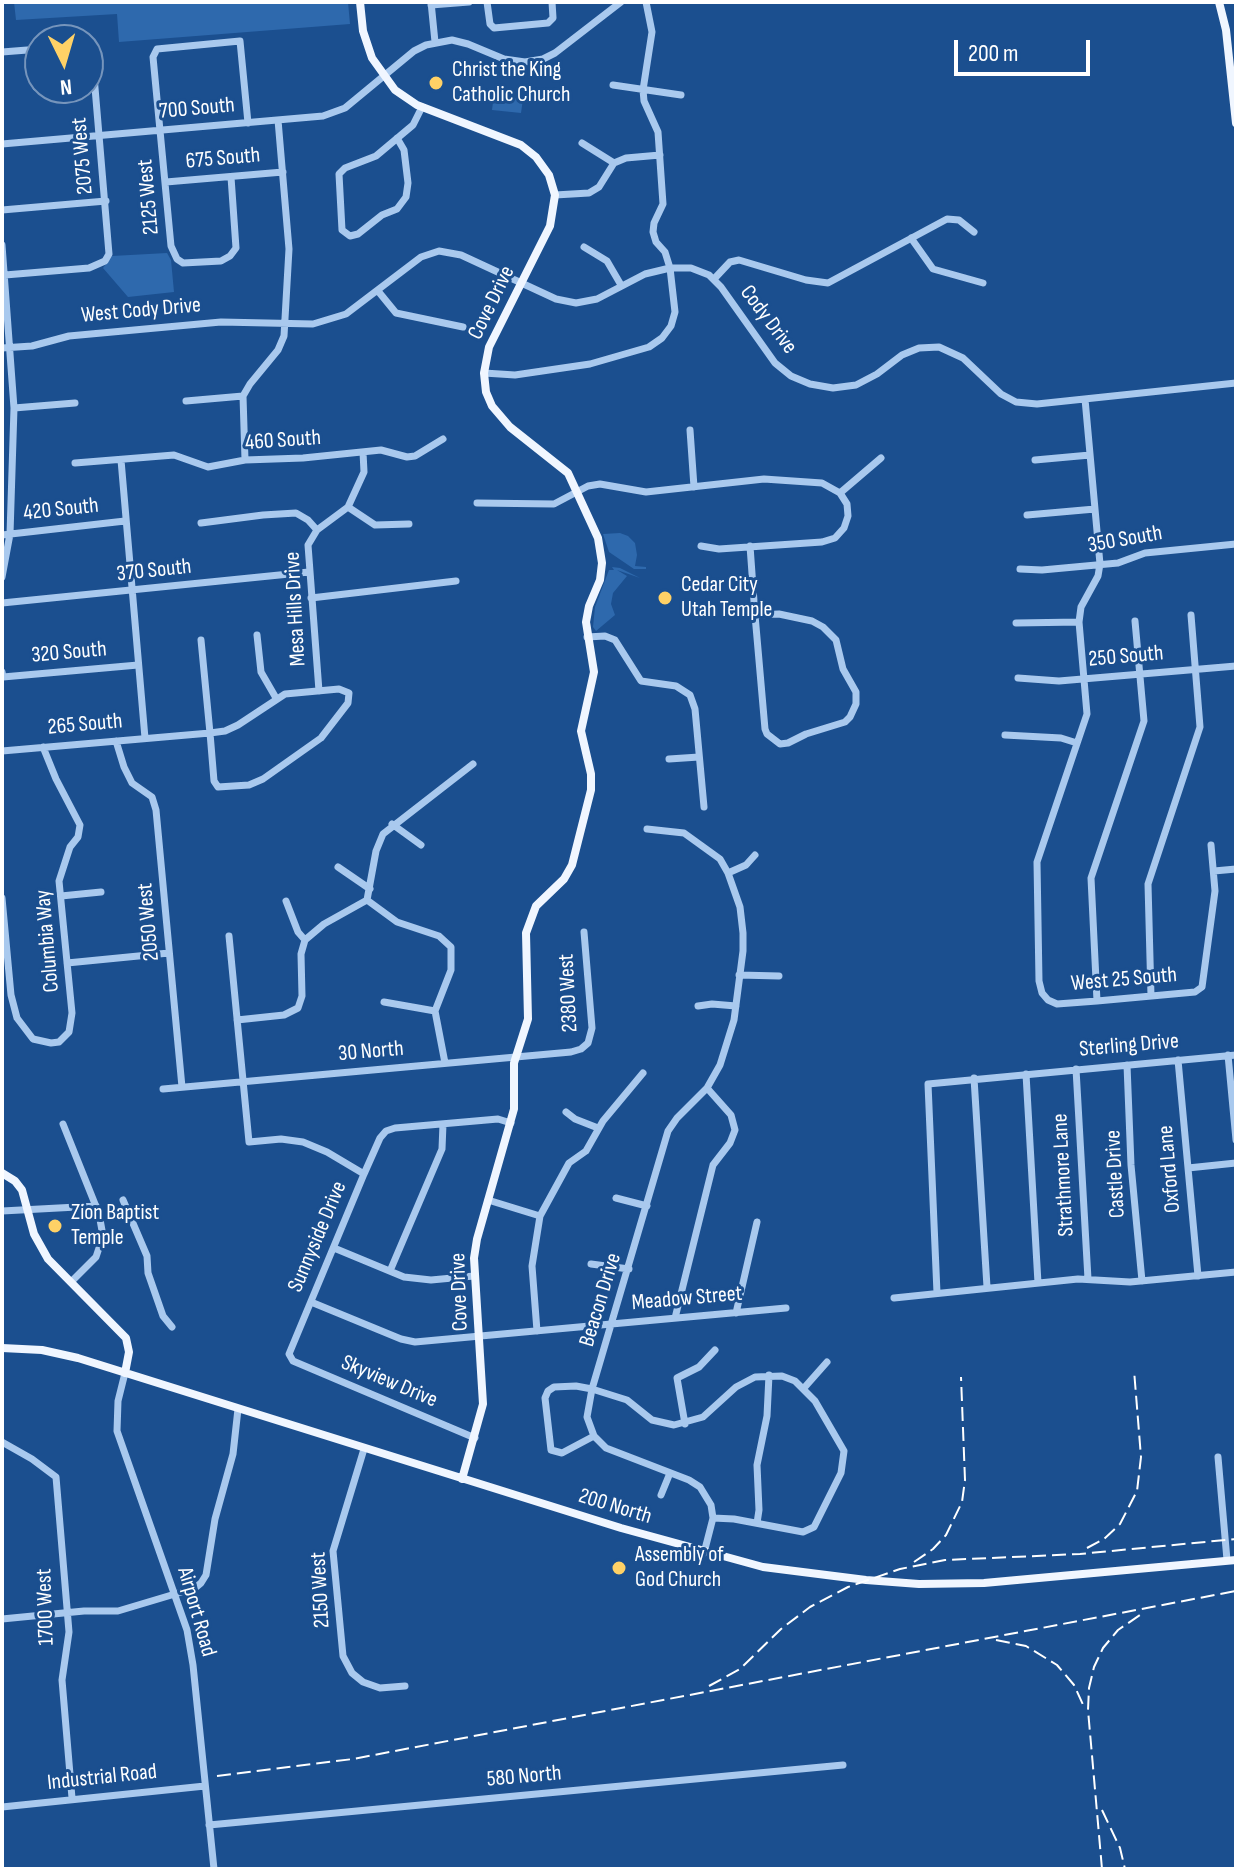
<!DOCTYPE html>
<html>
<head>
<meta charset="utf-8">
<style>
  body { margin:0 }
  #map { position:relative; width:1238px; height:1871px; overflow:hidden; background:#1b4f8f; font-family:"Sofia Sans Condensed",sans-serif }
  canvas { display:block }
  .frame { position:absolute; inset:0; border:4px solid #fff; pointer-events:none }
  .north { position:absolute; left:24px; top:24px; width:80px; height:80px; box-sizing:border-box; background:#1b4f8f; border:2px solid #7695bc; border-radius:50%; rotate:175deg; font-size:22px; font-weight:700; line-height:32px; text-align:center; color:#fff }
  .north::after { content:''; display:block; margin:auto; width:28px; height:36px; background:#ffd166; clip-path:polygon(50% 0,100% 100%,50% 72%,0 100%) }
  .scale { position:absolute; left:954px; top:40px; width:136px; height:36px; box-sizing:border-box; border:4px solid #fff; border-top:0; padding-left:10px; font-size:24px; line-height:28px; white-space:nowrap; color:#fff; -webkit-text-stroke:6px #1b4f8f; paint-order:stroke }
</style>
</head>
<body>
<div id="map">
<canvas width="1238" height="1871"></canvas>
<div class="frame"></div>
<div class="north">N</div>
<div class="scale">200 m</div>
</div>
<script>
const g = document.querySelector('canvas').getContext('2d');
g.lineJoin = 'round';
function fill(path, color) { g.fillStyle = color; g.fill(path, 'evenodd'); }
const poly = rows => new Path2D(rows.map(r => 'M' + r).join(''));
function strokePath(path, color, width, dash) { g.strokeStyle = color; g.lineWidth = width; g.lineCap = dash ? 'butt' : 'round'; g.setLineDash(dash || []); g.stroke(path); }
function label(font, color, halo, rows, align = 'center') {
  g.font = font + ' "Sofia Sans Condensed",sans-serif'; g.lineWidth = 6; g.setLineDash([]); g.textBaseline = 'middle'; g.strokeStyle = halo; g.fillStyle = color; for (const [text, x, y, turn = 0] of rows) {
    g.save(); g.translate(x, y); g.rotate((+turn || 0) * Math.PI / 180); g.textAlign = isNaN(turn) ? turn : align; if (halo) g.strokeText(text, 0, 0); g.fillText(text, 0, 0); g.restore();
  }
}
const green = poly([
  [14,2,348,2,350,24,119,42,117,14,16,20],
  [494,95,523,99,521,113,492,110],
  [167,253,171,260,174,292,128,297,103,268,112,256],
  [620,533,628,536,635,543,637,555,635,566,646,567,646,569,634,569,609,552,603,534],
  [612,567,620,568,640,578,617,570,627,576,613,593,611,604,615,615,596,631,593,627,595,607,609,570,614,570]
]);
const minor = poly([
  [431,2,435,42],
  [487,2,490,24,494,28,548,23,553,18,552,2],
  [431,5,469,2],
  [29,50,36,87],
  [2,52,40,49],
  [613,85,681,95],
  [397,138,404,150,408,183,406,197,397,209,382,215,358,234,350,236,342,230,339,174,345,168,376,156,413,125,422,107],
  [582,143,614,163],
  [2,144,323,116,345,108,414,51,426,45,452,40,468,44,504,59,525,62,543,59,555,53,621,2],
  [231,177,236,248,230,256,221,261,183,263,177,259,171,246,153,57,157,49,240,41,248,123],
  [166,182,283,172],
  [555,195,589,193,599,187,614,163,626,158,660,155],
  [2,210,106,201],
  [911,238,933,269,983,283],
  [2,245,14,408,10,534,2,577],
  [584,247,607,261,621,285],
  [5,275,89,268,105,261,109,254,92,52,88,47],
  [714,279,730,262,739,260,806,280,828,283,947,219,959,220,974,232],
  [378,291,396,313,463,327],
  [2,348,32,346,69,336,221,322,313,324,346,314,421,257,439,251,461,255,556,299,576,303,597,299,645,274,670,268,691,268,709,275,721,287,775,363,791,376,810,384,833,388,856,385,877,374,902,355,919,348,939,347,963,358,1001,394,1016,402,1037,404,1236,383],
  [484,373,515,375,590,364,649,347,662,338,671,326,675,312,670,268,665,252,656,242,653,232,654,223,663,204,658,132,644,101,643,90,652,32,646,2],
  [1085,399,1100,564,1098,576,1081,607,1079,622,1087,714,1037,862,1039,981,1042,993,1048,1000,1057,1004,1097,1001,1195,992,1202,987,1215,891,1211,845],
  [186,401,243,396],
  [14,408,75,403],
  [690,430,694,487],
  [121,460,145,738],
  [245,460,243,396,250,384,278,350,284,336,289,249,278,120],
  [1035,460,1090,455],
  [75,463,174,455,208,467,245,460,303,458,381,450,407,457,415,456,443,439],
  [840,493,881,458],
  [477,503,554,504,588,486,600,484,646,492,764,479,822,483,840,493,847,504,848,516,844,528,835,538,822,542,719,549,701,546],
  [348,507,375,525,409,524],
  [1027,515,1095,509],
  [201,523,263,515,296,513,308,520,317,530],
  [2,535,125,521],
  [750,546,755,615,765,729,767,734,780,744,788,743,806,734,845,722,850,717,856,704,856,692,843,669,836,640,823,627,812,621,779,614,755,615],
  [1020,569,1042,570,1118,563,1145,553,1236,544],
  [311,598,456,581],
  [2,603,309,572],
  [1016,623,1079,622],
  [257,635,261,672,276,698],
  [587,637,605,636,615,640,641,681,676,686,690,695,695,709,704,807],
  [2,672,3,677,138,665],
  [1018,678,1059,681,1236,666],
  [319,691,308,545,317,530,348,507,364,472,363,452],
  [1005,735,1061,738,1077,743],
  [116,741,124,767,132,783,152,797,156,810,182,1087],
  [2,751,210,733,225,731,238,725,285,694,339,689,349,693,348,703,321,738,263,779,249,785,218,787,214,781,210,733,201,640],
  [669,759,699,757],
  [392,824,421,845],
  [647,829,684,833,720,859,728,873,740,907,743,933,743,951,734,1020,720,1065,707,1088,677,1118,668,1131,592,1389,587,1417,594,1436,606,1448,689,1480,700,1487,711,1505,713,1518,704,1553],
  [338,867,370,889],
  [1214,871,1236,869],
  [728,873,746,865,755,855],
  [61,896,101,892],
  [2,898,11,995,17,1018,33,1039,51,1043,59,1042,69,1032,72,1013,59,881,70,847,78,837,80,825,56,779,43,747],
  [367,900,397,922,439,936,451,947,451,970,435,1011,445,1063],
  [286,901,298,932,305,940],
  [229,936,249,1142,281,1139,303,1142,327,1152,364,1174],
  [67,963,169,953],
  [739,975,779,976],
  [1151,996,1148,884,1200,727,1191,615],
  [1097,1001,1091,878,1144,721,1135,621],
  [384,1002,435,1011],
  [698,1006,712,1004,736,1006],
  [237,1020,284,1015,298,1008,302,996,301,954,305,940,324,924,367,900,376,851,383,834,473,764],
  [1228,1055,1236,1140],
  [1178,1060,1198,1276],
  [1127,1065,1131,1165,1142,1281],
  [1076,1069,1088,1279],
  [1026,1074,1038,1283],
  [974,1078,987,1287],
  [163,1089,571,1052,581,1049,588,1043,592,1028,584,932],
  [566,1112,575,1119,598,1128],
  [63,1124,99,1214,103,1236,96,1257,71,1282],
  [1188,1168,1236,1163],
  [616,1198,647,1206],
  [123,1200,147,1256,148,1273,163,1316,172,1327],
  [488,1200,540,1216],
  [2,1211,96,1206],
  [334,1248,404,1277,431,1280,474,1276],
  [591,1264,629,1269],
  [390,1271,442,1149,443,1124],
  [937,1293,928,1084,1236,1055],
  [894,1298,1078,1279,1130,1282,1236,1272],
  [311,1302,401,1339,415,1342,786,1308],
  [736,1313,757,1222],
  [675,1318,713,1165,730,1143,735,1130,731,1115,707,1088],
  [537,1331,532,1266,540,1216,569,1163,586,1151,603,1121,643,1073],
  [125,1373,118,1401,117,1431,187,1630,193,1665,214,1869],
  [804,1388,827,1362],
  [685,1424,677,1378,699,1367,715,1350],
  [594,1436,562,1453,551,1450,545,1398,548,1391,554,1387,576,1386,592,1389,627,1400,652,1420,674,1425,703,1417,736,1387,755,1377,782,1376,795,1381,815,1401,844,1451,841,1473,814,1527,803,1532,734,1519,713,1518],
  [475,1438,293,1361,289,1354,364,1174,380,1138,386,1131,395,1128,498,1119,511,1123],
  [2,1442,32,1459,56,1477,69,1632,62,1680,72,1798],
  [364,1449,333,1551,343,1656,352,1673,363,1682,380,1688,405,1686],
  [1218,1457,1227,1560],
  [661,1495,670,1473],
  [757,1523,759,1510,757,1465,767,1416,769,1375],
  [2,1619,84,1611,118,1611,195,1588,201,1583,206,1575,215,1519,233,1454,238,1409],
  [2,1807,205,1786],
  [209,1825,843,1765]
]);
const major = poly([
  [360,2,363,31,372,58,395,90,417,105,521,145,536,157,549,175,555,195,550,226,489,347,484,373,486,392,492,406,510,427,568,473,598,538,602,563,600,580,589,606,586,622,594,672,581,731,591,774,591,790,572,865,564,879,536,906,526,933,528,1019,514,1063,514,1109,477,1239,474,1258,483,1404,462,1479],
  [1219,2,1226,30,1236,123],
  [2,1173,15,1181,22,1190,34,1234,48,1259,126,1338,129,1352,125,1373],
  [2,1348,42,1350,78,1358,621,1528,763,1567,866,1580,919,1584,984,1583,1236,1560]
]);
const rail = poly([
  [1087,1548,1104,1539,1120,1524,1137,1491,1141,1457,1134,1370],
  [914,1562,933,1549,946,1535,962,1502,965,1480,961,1377],
  [996,1640,1026,1646,1057,1665,1074,1685,1085,1709],
  [709,1686,740,1669,781,1629,810,1607,848,1587,900,1569,945,1560,1080,1554,1236,1539],
  [217,1776,353,1759,1236,1591],
  [1102,1810,1120,1848,1125,1869],
  [1102,1869,1088,1710,1089,1688,1094,1667,1103,1648,1118,1630,1143,1613]
]);
const markers = [
  [436,83,8,"#ffd166"],
  [665,598,8,"#ffd166"],
  [55,1226,8,"#ffd166"],
  [619,1568,8,"#ffd166"]
];
const poiNames = [
  ["Christ the King",452,70],
  ["Catholic Church",452,95],
  ["Cedar City",681,585],
  ["Utah Temple",681,610],
  ["Zion Baptist",71,1213],
  ["Temple",71,1238],
  ["Assembly of",635,1555],
  ["God Church",635,1580]
];
const streetNames = [
  ["700 South",197,109,-5],
  ["2075 West",83,156,-95],
  ["675 South",223,159,-5],
  ["2125 West",149,197,-95],
  ["Cove Drive",492,303,-64],
  ["West Cody Drive",141,311,-5],
  ["Cody Drive",768,320,53],
  ["460 South",283,441,-4],
  ["420 South",61,510,-6],
  ["350 South",1125,540,-10],
  ["370 South",154,571,-6],
  ["Mesa Hills Drive",296,609,-93],
  ["320 South",69,653,-5],
  ["250 South",1126,657,-5],
  ["265 South",85,725,-5],
  ["2050 West",149,922,-95],
  ["Columbia Way",48,941,-95],
  ["West 25 South",1124,980,-5],
  ["2380 West",569,993,-93],
  ["Sterling Drive",1129,1046,-5],
  ["30 North",371,1052,-5],
  ["Oxford Lane",1170,1169,-95],
  ["Castle Drive",1116,1174,-93],
  ["Strathmore Lane",1064,1175,-93],
  ["Sunnyside Drive",318,1237,-67],
  ["Cove Drive",460,1292,-92],
  ["Meadow Street",687,1299,-5],
  ["Beacon Drive",601,1300,-73],
  ["Skyview Drive",389,1382,23],
  ["200 North",615,1507,17],
  ["2150 West",321,1590,-93],
  ["1700 West",46,1607,-92],
  ["Airport Road",196,1612,74],
  ["580 North",524,1777,-5],
  ["Industrial Road",102,1778,-6]
];
fill(green, '#2e69ad');
strokePath(minor, '#a9c9ee', 7);
strokePath(major, '#f0f6ff', 8);
strokePath(rail, '#fff', 2, [14, 6]);
for (const [x, y, r, color] of markers) { const dot = new Path2D(); dot.arc(x, y, r, 0, 2 * Math.PI); g.fillStyle = color; g.fill(dot); strokePath(dot, '#1b4f8f', 3); }
label('22px', '#fff', '#1b4f8f', poiNames, 'left');
label('22px', '#fff', '#1b4f8f', streetNames);
</script>
</body>
</html>
